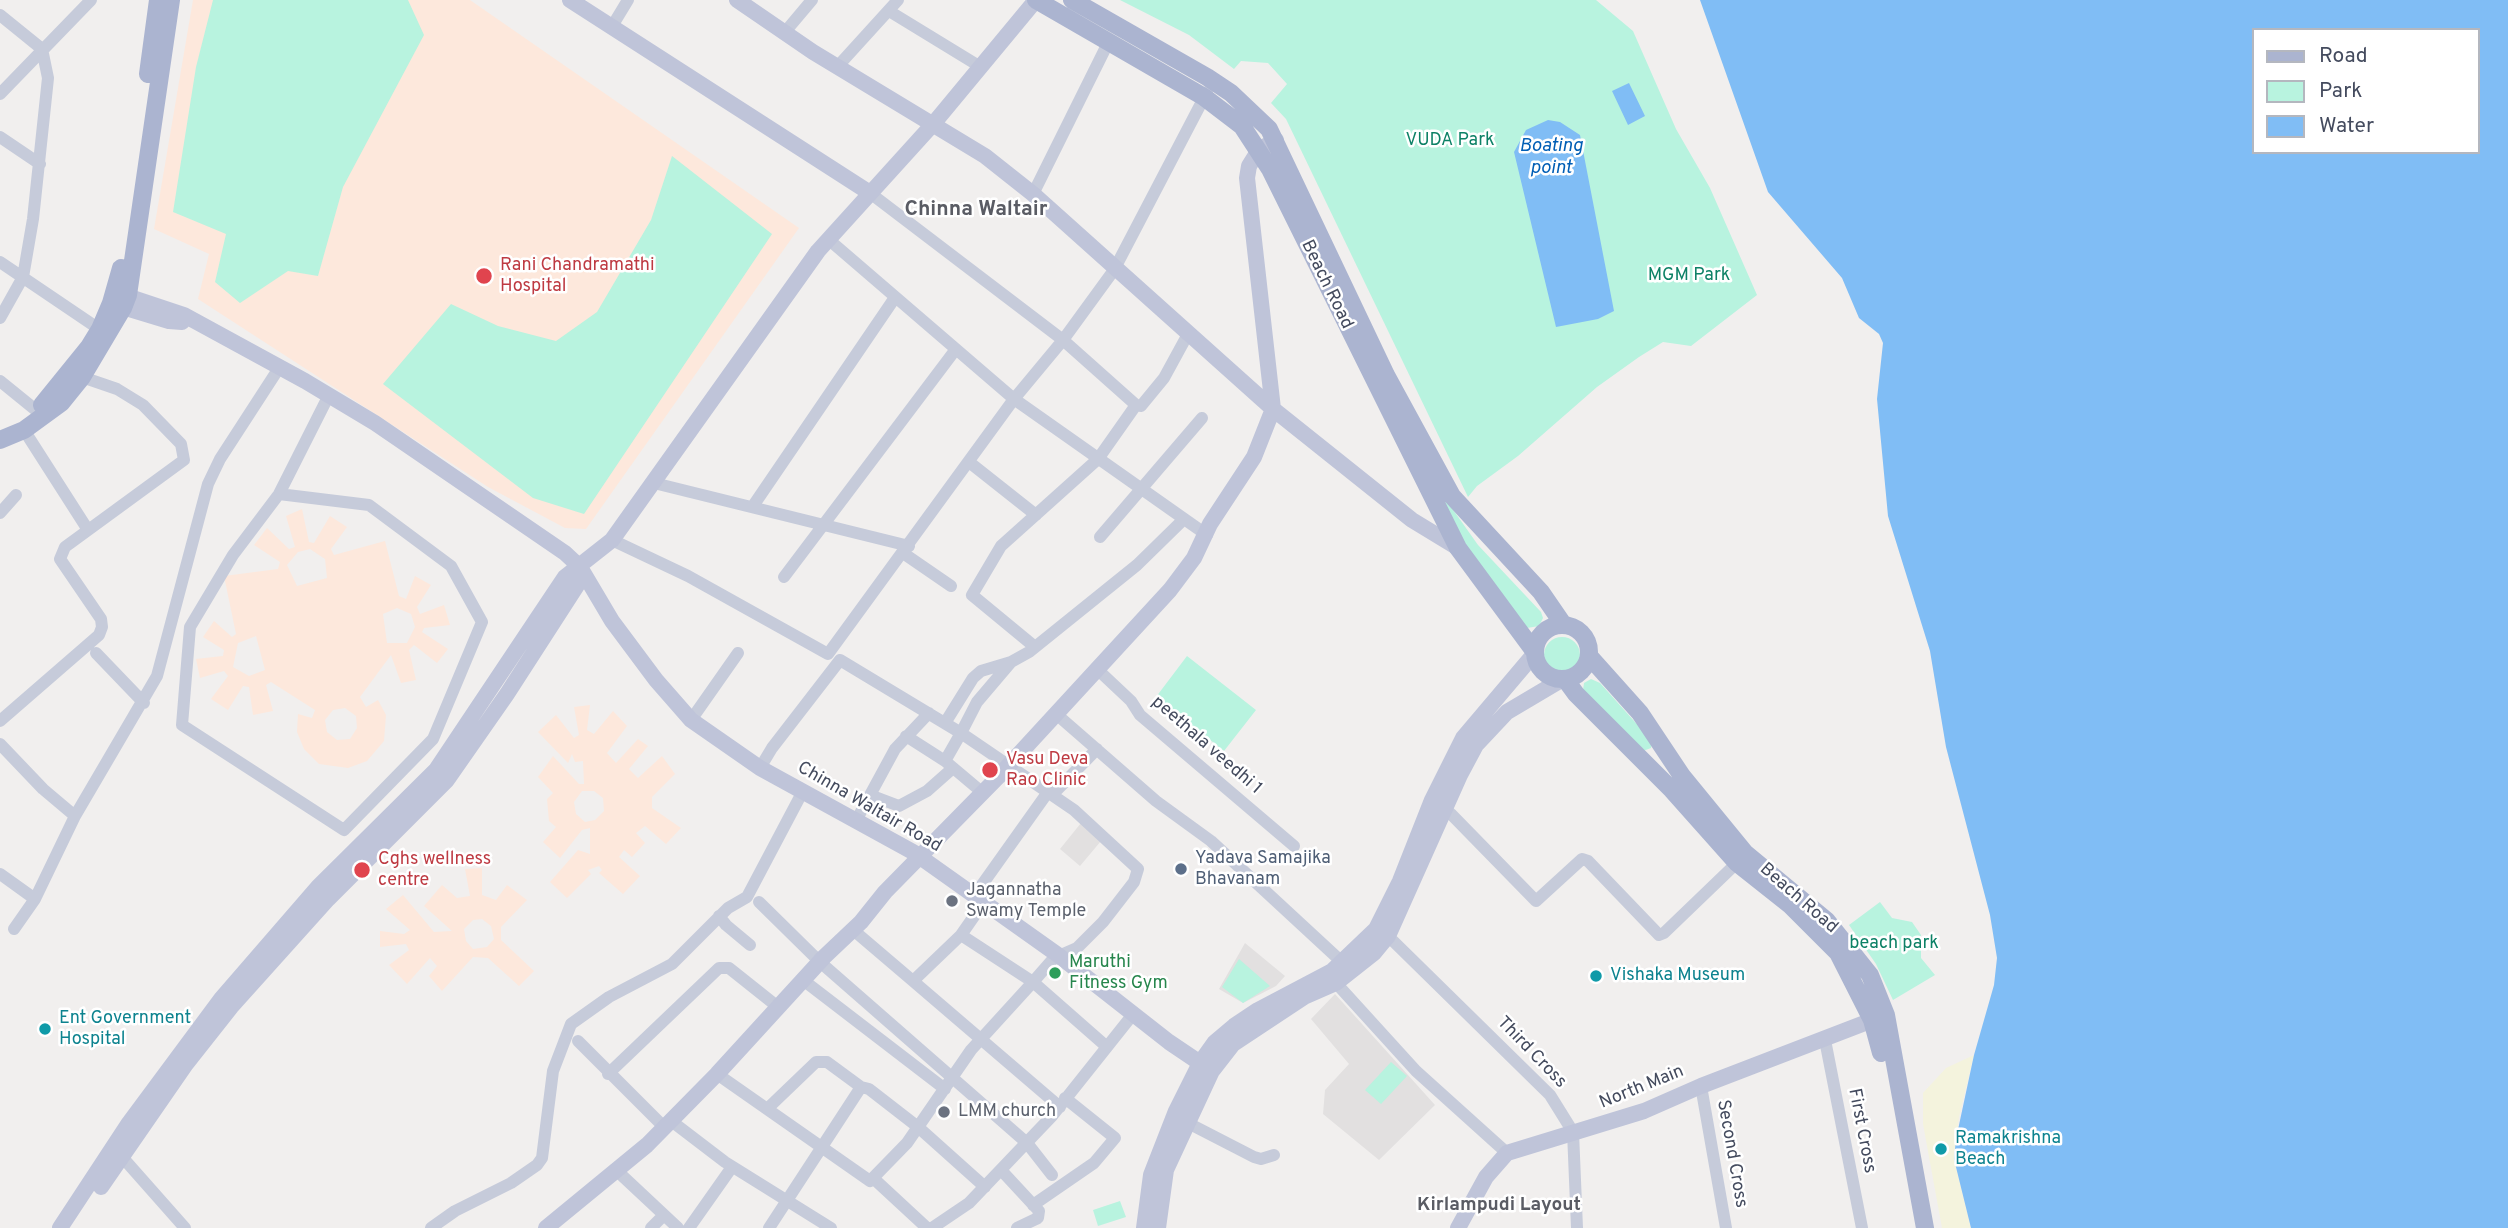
<!DOCTYPE html>
<html>
<head>
<meta charset="utf-8">
<style>
  body { margin:0 }
  #map { position:relative; width:2508px; height:1228px; overflow:hidden; background:#f1efee; font-family:Overpass,sans-serif }
  canvas { display:block }
  .legend { position:absolute; left:2252px; top:28px; width:228px; height:126px; box-sizing:border-box; background:#fff; border:2px solid #b4b7bf; margin:0; padding:9px 12px; list-style:none; font-size:21px; color:#444b5e }
  .legend li { display:flex; align-items:center; gap:14px; height:35px }
  .legend b { width:35px; border:2px solid #b4b7bf }
</style>
</head>
<body>
<div id="map">
<canvas width="2508" height="1228"></canvas>
<ul class="legend">
<li><b style="height:9px;background:#abb4d0"></b>Road</li>
<li><b style="height:19px;background:#b8f3df"></b>Park</li>
<li><b style="height:19px;background:#80bdf5"></b>Water</li>
</ul>
</div>
<script>
const g = document.querySelector('canvas').getContext('2d');
g.lineJoin = 'round';
function fill(path, color) { g.fillStyle = color; g.fill(path, 'evenodd'); }
const poly = rows => new Path2D(rows.map(r => 'M' + r).join(''));
function strokePath(path, color, width, dash) { g.strokeStyle = color; g.lineWidth = width; g.lineCap = dash ? 'butt' : 'round'; g.setLineDash(dash || []); g.stroke(path); }
function label(font, color, halo, rows, align = 'center') {
  g.font = font + ' Overpass,sans-serif'; g.lineWidth = 5; g.setLineDash([]); g.textBaseline = 'middle'; g.strokeStyle = halo; g.fillStyle = color; for (const [text, x, y, turn = 0] of rows) {
    g.save(); g.translate(x, y); g.rotate((+turn || 0) * Math.PI / 180); g.textAlign = isNaN(turn) ? turn : align; if (halo) g.strokeText(text, 0, 0); g.fillText(text, 0, 0); g.restore();
  }
}
const education = poly([
  [1081,823,1101,841,1080,866,1060,849],
  [1245,943,1285,976,1276,986,1243,1003,1219,989],
  [1335,994,1435,1105,1379,1160,1323,1114,1325,1090,1349,1064,1311,1019]
]);
const medical = poly([
  [193,0,470,0,799,228,586,529,565,528,488,487,198,299,209,254,154,229],
  [302,509,309,542,314,543,330,516,347,527,331,549,334,555,385,541,399,596,406,599,415,576,431,585,417,607,420,614,444,605,450,625,424,628,422,632,448,649,437,663,414,645,409,650,416,680,401,683,391,655,360,697,366,707,378,700,386,715,384,741,367,761,348,768,319,764,304,749,297,732,298,714,312,718,315,710,271,682,266,685,273,711,253,715,249,687,243,686,228,710,211,699,228,676,224,671,200,678,196,659,223,656,224,650,203,637,214,621,232,637,236,634,224,576,278,569,280,562,254,545,267,528,289,549,295,547,286,516],
  [310,549,325,559,327,578,297,586,287,565,298,552],
  [397,608,411,614,415,627,407,643,387,643,383,614],
  [256,636,265,670,249,676,233,667,238,643],
  [345,708,356,716,357,728,350,739,337,740,327,732,325,720,333,710],
  [590,705,587,730,594,734,613,711,627,726,607,753,616,763,638,739,648,746,629,769,638,778,662,756,675,774,652,797,652,808,681,828,666,844,645,826,636,833,645,843,632,857,624,850,619,857,640,876,623,894,599,873,602,870,599,866,588,870,591,874,567,898,550,882,578,850,590,854,590,828,582,830,560,858,543,842,556,827,549,821,547,799,553,793,538,777,553,756,579,784,584,784,583,761,575,762,572,754,568,763,538,732,556,715,574,738,579,735,574,707],
  [582,791,594,791,603,798,604,811,595,820,585,822,576,814,574,802],
  [482,868,482,895,496,900,507,885,527,900,501,927,501,940,534,971,519,986,488,958,473,957,442,991,429,976,437,966,430,958,407,984,389,965,409,950,406,944,380,947,380,931,404,934,410,930,386,909,403,895,434,932,452,931,424,906,442,885,457,898,470,896,465,869],
  [482,919,491,926,494,939,487,947,473,949,466,941,464,929,473,920]
]);
const green = poly([
  [213,0,408,0,424,35,343,187,318,276,288,271,240,303,215,282,226,234,173,212,196,67],
  [1596,0,1633,31,1676,129,1710,188,1757,295,1691,346,1663,342,1639,357,1597,387,1518,456,1477,486,1468,497,1286,119,1271,103,1287,84,1268,63,1241,61,1234,69,1189,35,1120,0],
  [672,156,772,234,584,514,533,498,383,384,451,304,498,326,556,341,597,312,651,220],
  [1408,428,1449,504,1478,545,1541,612,1543,618,1539,626,1527,628,1473,558,1448,514],
  '1544 655a18 18 0 1 1 36 0a18 18 0 1 1-36 0Z',
  [1187,656,1256,710,1224,751,1156,697],
  [1591,679,1600,683,1652,741,1651,748,1643,751,1583,690,1584,683],
  [1880,902,1892,918,1912,922,1921,935,1921,958,1935,975,1893,1000,1876,964,1849,925],
  [1239,959,1270,986,1243,1003,1222,987],
  [1391,1062,1407,1076,1381,1104,1365,1090],
  [1120,1201,1126,1217,1098,1226,1093,1210]
]);
const sand = poly([
  [1974,1055,1959,1117,1954,1159,1971,1228,1942,1228,1923,1124,1923,1093,1946,1068]
]);
const water = poly([
  [1700,0,2508,0,2508,1228,1971,1228,1954,1159,1956,1139,1974,1055,1994,985,1997,958,1990,915,1946,747,1930,651,1888,516,1877,399,1883,343,1879,334,1859,318,1842,278,1768,192],
  [2254,30,2478,30,2478,152,2254,152],
  [1629,83,1645,116,1628,125,1612,91],
  [1548,120,1560,122,1580,135,1614,311,1598,319,1556,327,1514,152,1526,130]
]);
const street = poly([
  [889,11,979,66],
  [0,15,42,49,48,78,33,219,23,277,0,318],
  [611,28,628,0],
  [785,32,812,0],
  [838,66,898,0],
  [0,94,91,0],
  [0,137,40,164],
  [870,193,1063,340,1136,405,1098,459,1001,546,972,595,1035,647],
  [1033,194,1109,41],
  [828,239,1014,399,1207,535],
  [0,262,105,333],
  [0,381,37,411],
  [1141,406,1164,378,1188,334],
  [24,430,88,530],
  [969,462,1036,515],
  [654,483,909,546],
  [279,494,369,505,451,566,482,622,433,739,344,830,182,725,190,627,233,555,279,494,329,395],
  [753,506,894,299],
  [0,513,16,495],
  [1100,537,1202,418],
  [612,540,688,576,828,654,1014,399,1063,340,1114,270,1207,92],
  [903,553,951,586],
  [784,577,956,349],
  [96,653,144,703],
  [1097,669,1131,701,1140,715,1294,846],
  [1055,713,1156,801,1211,841,1343,963],
  [691,720,738,653],
  [0,721,99,635,102,627,101,619,60,559,65,547,184,460,181,444,143,405,117,389,82,377],
  [945,723,973,678,981,671,1011,662],
  [906,736,945,761,983,793],
  [0,744,43,789,75,816],
  [945,761,961,733,1074,810,1138,869,1134,882,1103,922,1077,948,1054,958,1033,982,961,935],
  [760,768,772,748,840,660,961,733,977,702,1011,662,1029,652,1137,565,1184,519],
  [870,795,899,806,927,791,953,768],
  [1052,795,1097,749],
  [1438,804,1451,814,1536,901,1582,859,1588,861,1659,935,1664,933,1742,858],
  [857,819,895,749,929,713],
  [0,874,35,899],
  [974,896,1048,792],
  [759,902,820,962,1027,1143,1052,1175],
  [719,916,726,925,750,945],
  [14,929,35,899,75,816,157,676,208,484,220,459,279,368],
  [852,929,913,981,961,935,984,902],
  [1388,936,1550,1095,1573,1132,1577,1228],
  [803,980,945,1089],
  [913,981,1060,1107],
  [1336,983,1416,1071,1507,1153],
  [1825,1040,1862,1228],
  [578,1041,663,1126],
  [608,1074,719,968,729,968,778,1007],
  [717,1074,870,1181,907,1143,971,1050,1033,982,1107,1047],
  [1701,1086,1726,1228],
  [767,1109,816,1062,827,1062,861,1087],
  [670,1120,725,1162,831,1228],
  [1186,1122,1254,1157,1261,1159,1274,1155],
  [116,1150,185,1228],
  [615,1169,678,1228],
  [1001,1170,1039,1211,1038,1218,1017,1228],
  [873,1178,927,1228],
  [1033,1205,1094,1163,1115,1138,1065,1098],
  [431,1228,455,1211,511,1183,537,1165,542,1158,553,1071,571,1024,609,997,672,964,728,908,747,897,803,791],
  [651,1228,664,1215],
  [689,1228,732,1167],
  [769,1228,861,1087,869,1089,918,1127,985,1187],
  [932,1228,969,1203,1052,1116,1134,1013]
]);
const secondary = poly([
  [570,0,870,193],
  [737,0,813,52,985,156,1033,194,1273,409,1412,520,1458,548],
  [118,293,184,315,305,381,375,423,565,553,580,567,612,621,656,680,691,720,760,768,913,852,1058,955,1169,1042,1212,1071],
  [113,304,169,321,182,322],
  [101,1187,186,1064,231,1007,328,899,447,780,507,694,578,584,580,567],
  [60,1228,129,1123,221,999,318,887,436,770,565,577,612,540,818,251,934,123,1036,0],
  [546,1228,647,1145,717,1074,824,957,861,922,885,892,998,777,1170,590,1194,558,1210,524,1254,457,1273,409,1247,178,1249,166,1259,150,1276,140],
  [1144,1228,1151,1175,1176,1111,1200,1063,1215,1042,1234,1026,1258,1010,1332,971,1376,929,1400,881,1432,800,1463,738,1535,653],
  [1158,1228,1166,1170,1212,1071,1233,1044,1304,997,1336,983,1374,953,1388,936,1460,775,1476,745,1507,712,1561,680],
  [1458,1228,1486,1177,1507,1153,1644,1111,1701,1086,1883,1016]
]);
const primary = poly([
  [1036,0,1204,97,1242,126,1270,169,1458,548,1534,651],
  [1072,0,1207,77,1231,93,1269,129,1386,375,1452,496,1541,592,1563,624],
  [148,74,158,0],
  [42,405,89,347,100,329,111,303,121,268],
  [0,440,24,430,61,403,82,377,123,308,128,295,171,0],
  '1535 652a27 27 0 1 1 54 0a27 27 0 1 1-54 0Z',
  [1589,656,1640,713,1682,776,1745,853,1827,921,1870,975,1886,1015,1925,1228],
  [1565,679,1576,694,1672,790,1737,863,1790,905,1838,953,1872,1020,1881,1053]
]);
const markers = [
  [484,276,9,"#e0444e"],
  [990,770,9,"#e0444e"],
  [1181,869,7,"#5c6f8a"],
  [362,870,9,"#e0444e"],
  [952,901,7,"#6b7280"],
  [1055,973,7,"#2e9e5b"],
  [1596,976,7,"#0f9aa8"],
  [45,1029,7,"#0f9aa8"],
  [944,1112,7,"#6b7280"],
  [1941,1149,7,"#0f9aa8"]
];
const parkNames = [
  ["VUDA Park",1450,141],
  ["MGM Park",1689,276],
  ["beach park",1894,944]
];
const healthNames = [
  ["Rani Chandramathi",500,266],
  ["Hospital",500,287],
  ["Vasu Deva",1006,760],
  ["Rao Clinic",1006,781],
  ["Cghs wellness",378,860],
  ["centre",378,881]
];
const streetNames = [
  ["Beach Road",1326,285,64],
  ["peethala veedhi 1",1206,746,41],
  ["Chinna Waltair Road",869,808,30],
  ["Beach Road",1798,899,41],
  ["Third Cross",1531,1053,46],
  ["North Main",1642,1088,-22],
  ["First Cross",1861,1131,79],
  ["Second Cross",1731,1154,80]
];
const serviceNames = [
  ["Yadava Samajika",1195,859],
  ["Bhavanam",1195,880]
];
const worshipNames = [
  ["Jagannatha",966,891],
  ["Swamy Temple",966,912],
  ["LMM church",958,1112]
];
const leisureNames = [
  ["Maruthi",1069,963],
  ["Fitness Gym",1069,984]
];
const cultureNames = [
  ["Vishaka Museum",1610,976],
  ["Ent Government",59,1019],
  ["Hospital",59,1040],
  ["Ramakrishna",1955,1139],
  ["Beach",1955,1160]
];
const waterNames = [
  ["Boating",1551,147],
  ["point",1551,169]
];
const neighbourhoodNames = [
  ["Kirlampudi Layout",1499,1206]
];
const quarterNames = [
  ["Chinna Waltair",976,211]
];
fill(education, '#e2e0e0');
fill(medical, '#fde8dc');
fill(green, '#b8f3df');
fill(sand, '#f4f3dd');
fill(water, '#80bdf5');
strokePath(street, '#c6cbda', 12);
strokePath(secondary, '#bfc4d9', 16);
strokePath(primary, '#abb4d0', 18);
for (const [x, y, r, color] of markers) { const dot = new Path2D(); dot.arc(x, y, r, 0, 2 * Math.PI); g.fillStyle = color; g.fill(dot); strokePath(dot, '#fff', 2.5); }
label('18px', '#0d8166', '#fff', parkNames);
label('18px', '#be3a42', '#fff', healthNames, 'left');
label('18px', '#444b5e', '#fff', streetNames);
label('18px', '#4e5e75', '#fff', serviceNames, 'left');
label('18px', '#5b616d', '#fff', worshipNames, 'left');
label('18px', '#27864d', '#fff', leisureNames, 'left');
label('18px', '#0d838f', '#fff', cultureNames, 'left');
label('italic 19px', '#005eb5', '#fff', waterNames);
label('bold 19px', '#5a5c64', '#fff', neighbourhoodNames);
label('bold 21px', '#5a5c64', '#fff', quarterNames);
</script>
</body>
</html>
